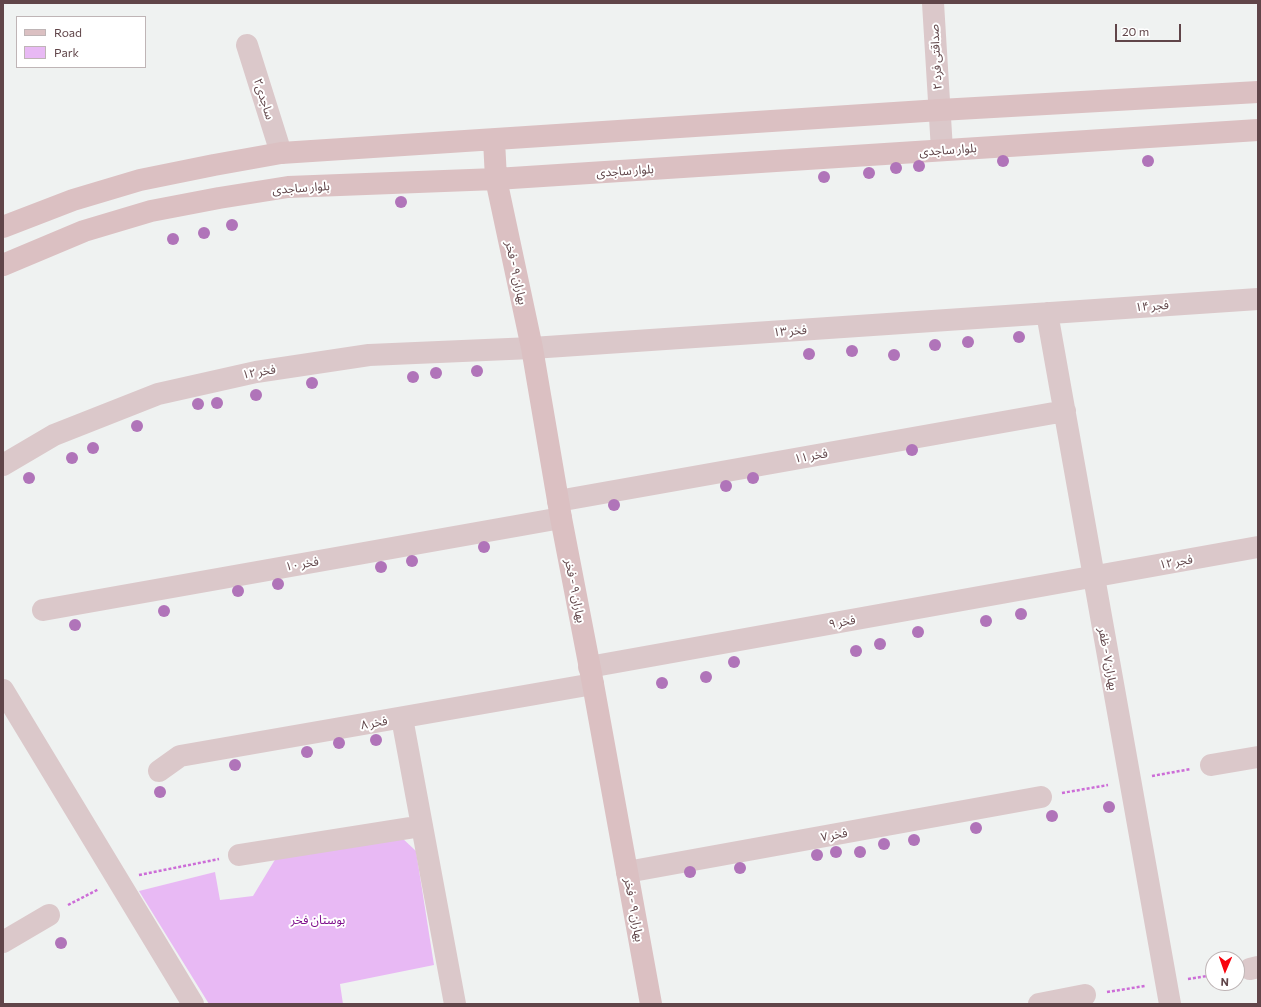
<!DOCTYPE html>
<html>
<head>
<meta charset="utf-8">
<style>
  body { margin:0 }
  #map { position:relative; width:1261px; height:1007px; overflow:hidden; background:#eff2f1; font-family:Commissioner,sans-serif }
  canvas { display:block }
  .frame { position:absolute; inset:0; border:4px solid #604549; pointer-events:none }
  .legend { position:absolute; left:16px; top:16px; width:130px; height:52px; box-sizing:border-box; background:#fff; border:1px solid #bfb5b6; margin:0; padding:5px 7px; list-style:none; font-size:12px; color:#604549 }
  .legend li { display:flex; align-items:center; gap:8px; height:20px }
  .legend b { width:20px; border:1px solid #bfb5b6 }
  .north { position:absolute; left:1205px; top:951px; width:40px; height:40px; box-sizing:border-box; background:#fff; border:1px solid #bfb5b6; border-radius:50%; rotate:182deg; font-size:11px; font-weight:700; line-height:16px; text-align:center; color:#604549 }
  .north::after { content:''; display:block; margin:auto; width:14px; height:18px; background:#f8040e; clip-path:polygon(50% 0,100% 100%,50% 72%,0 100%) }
  .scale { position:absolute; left:1115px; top:24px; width:66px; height:18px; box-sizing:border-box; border:2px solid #604549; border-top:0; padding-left:5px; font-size:12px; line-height:14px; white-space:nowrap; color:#604549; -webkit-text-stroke:3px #fff; paint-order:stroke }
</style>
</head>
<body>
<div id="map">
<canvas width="1261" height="1007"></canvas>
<div class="frame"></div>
<ul class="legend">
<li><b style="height:5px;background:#dbc0c2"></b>Road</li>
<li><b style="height:11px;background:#e8b9f4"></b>Park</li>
</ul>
<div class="north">N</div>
<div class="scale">20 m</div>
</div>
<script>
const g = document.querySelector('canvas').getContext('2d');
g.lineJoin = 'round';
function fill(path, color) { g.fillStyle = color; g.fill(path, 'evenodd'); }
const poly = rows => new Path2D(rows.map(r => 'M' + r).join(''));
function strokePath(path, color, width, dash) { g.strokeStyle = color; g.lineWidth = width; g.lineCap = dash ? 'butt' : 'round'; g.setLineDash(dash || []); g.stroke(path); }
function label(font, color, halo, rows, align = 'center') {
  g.font = font + ' Commissioner,"Noto Sans Arabic",sans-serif'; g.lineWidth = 4; g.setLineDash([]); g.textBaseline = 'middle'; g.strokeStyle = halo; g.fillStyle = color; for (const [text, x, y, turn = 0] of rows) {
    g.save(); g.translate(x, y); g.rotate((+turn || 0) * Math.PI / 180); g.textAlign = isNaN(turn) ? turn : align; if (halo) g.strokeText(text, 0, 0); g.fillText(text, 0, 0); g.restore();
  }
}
const green = poly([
  [401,837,416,851,434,965,340,984,343,1004,209,1004,139,891,215,872,220,900,253,896,276,858]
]);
const path = poly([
  [1152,776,1191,769],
  [1062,793,1108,785],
  [139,875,219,859],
  [68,905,99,889],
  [1188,979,1213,975],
  [1107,992,1145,986]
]);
const street = poly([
  [933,3,942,150],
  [247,45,281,153],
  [1047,313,1170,1004],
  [3,465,54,435,158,394,256,372,369,355,532,348,1258,299],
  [558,501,1065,411],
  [43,610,561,518],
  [589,667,1258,547],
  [3,690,193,1004],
  [402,718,455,1004],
  [1211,765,1258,757],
  [159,771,180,756,593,684],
  [239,855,422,826],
  [627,872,1041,797],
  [3,942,49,915],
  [1250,969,1258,967],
  [1039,1004,1085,995]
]);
const secondary = poly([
  [494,140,496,179,532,348,561,518,593,684,651,1004],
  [3,227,73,200,140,180,214,165,281,153,940,110,1258,92],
  [3,265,84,231,151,211,219,198,288,187,496,179,1258,130]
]);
const trees = [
  [1003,161],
  [1148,161],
  [919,166],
  [896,168],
  [869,173],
  [824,177],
  [401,202],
  [232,225],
  [204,233],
  [173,239],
  [1019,337],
  [968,342],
  [935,345],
  [852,351],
  [809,354],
  [894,355],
  [477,371],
  [436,373],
  [413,377],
  [312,383],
  [256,395],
  [217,403],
  [198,404],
  [137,426],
  [93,448],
  [912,450],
  [72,458],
  [29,478],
  [753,478],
  [726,486],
  [614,505],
  [484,547],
  [412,561],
  [381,567],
  [278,584],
  [238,591],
  [164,611],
  [1021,614],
  [986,621],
  [75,625],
  [918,632],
  [880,644],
  [856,651],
  [734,662],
  [706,677],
  [662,683],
  [376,740],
  [339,743],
  [307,752],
  [235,765],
  [160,792],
  [1109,807],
  [1052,816],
  [976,828],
  [914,840],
  [884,844],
  [836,852],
  [860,852],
  [817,855],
  [740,868],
  [690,872],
  [61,943]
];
const streetNames = [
  ["صداقتی فرد ۲",936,57,-93],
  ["ساجدی۲",264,99,72],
  ["بلوار ساجدی",948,150,-4],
  ["بلوار ساجدی",625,171,-4],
  ["بلوار ساجدی",301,188,-4],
  ["بهاران ۹ - فخر",516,273,78],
  ["فجر ۱۴",1152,306,-4],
  ["فخر ۱۳",790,331,-4],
  ["فخر ۱۲",259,372,-10],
  ["فخر ۱۱",811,456,-10],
  ["فجر ۱۲",1176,562,-10],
  ["فخر ۱۰",302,564,-10],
  ["بهاران ۹ - فخر",575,591,79],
  ["فخر ۹",842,622,-10],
  ["بهاران۷ - ظفر",1108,659,80],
  ["فخر ۸",374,723,-10],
  ["فخر ۷",834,835,-10],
  ["بهاران ۹ - فخر",634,910,80]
];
const parkNames = [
  ["بوستان فخر",318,920]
];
fill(green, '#e8b9f4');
strokePath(path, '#cc6dd7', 2.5, [3, 2]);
strokePath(street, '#dbc8ca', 22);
strokePath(secondary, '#dbc0c2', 22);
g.fillStyle = '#b074b9';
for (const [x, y] of trees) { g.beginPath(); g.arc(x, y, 6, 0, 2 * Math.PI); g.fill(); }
label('12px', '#604549', '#fff', streetNames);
label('12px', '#7d0c8b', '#fff', parkNames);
</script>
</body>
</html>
